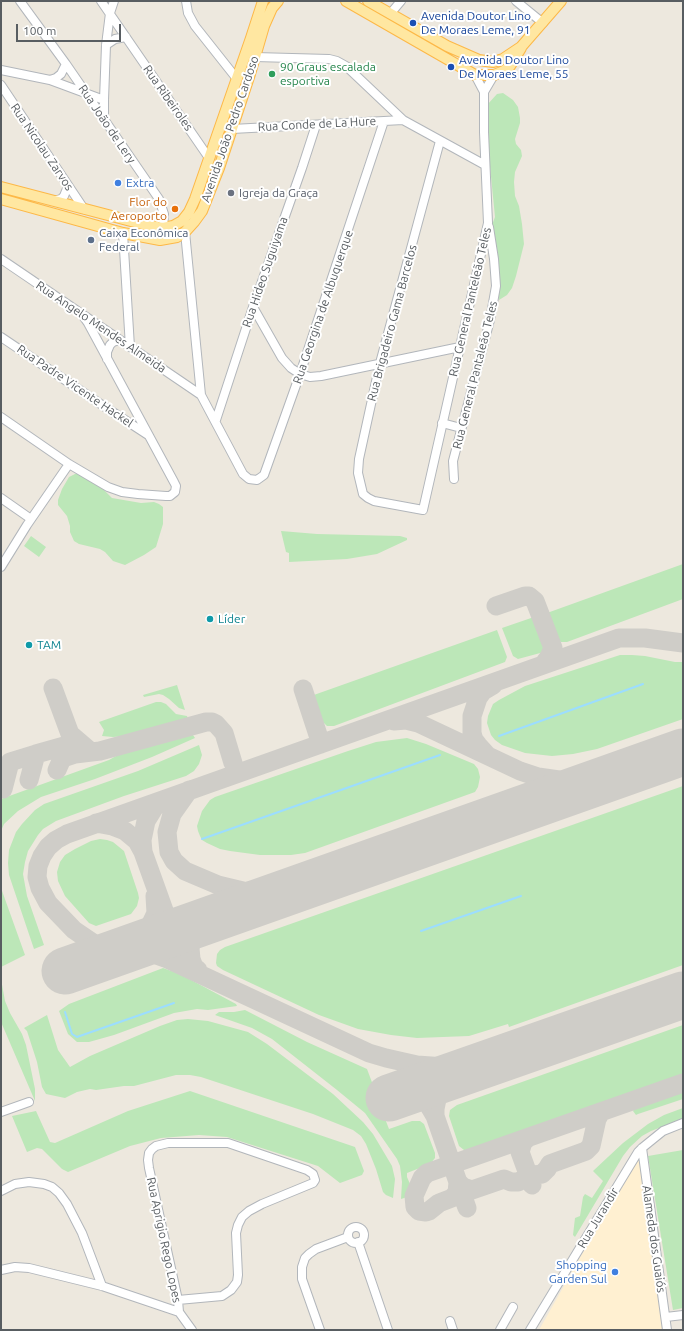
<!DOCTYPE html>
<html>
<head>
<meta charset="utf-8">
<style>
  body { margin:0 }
  #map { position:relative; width:684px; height:1331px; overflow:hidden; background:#ede8de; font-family:Ubuntu,sans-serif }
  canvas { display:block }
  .frame { position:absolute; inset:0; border:2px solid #585d61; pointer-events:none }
  .scale { position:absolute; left:16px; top:24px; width:105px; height:18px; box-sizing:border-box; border:2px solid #585d61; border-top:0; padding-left:5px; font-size:12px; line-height:14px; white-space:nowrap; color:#585d61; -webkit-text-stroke:3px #fff; paint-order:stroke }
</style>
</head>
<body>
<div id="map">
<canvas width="684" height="1331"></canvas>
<div class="frame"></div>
<div class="scale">100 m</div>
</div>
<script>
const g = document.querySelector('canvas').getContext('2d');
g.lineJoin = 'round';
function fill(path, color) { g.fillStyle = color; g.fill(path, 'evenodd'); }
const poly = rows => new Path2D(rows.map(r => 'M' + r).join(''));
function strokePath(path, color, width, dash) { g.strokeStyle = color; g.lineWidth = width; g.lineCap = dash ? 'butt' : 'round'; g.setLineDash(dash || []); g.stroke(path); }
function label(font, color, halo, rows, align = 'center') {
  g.font = font + ' Ubuntu,sans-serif'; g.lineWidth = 4; g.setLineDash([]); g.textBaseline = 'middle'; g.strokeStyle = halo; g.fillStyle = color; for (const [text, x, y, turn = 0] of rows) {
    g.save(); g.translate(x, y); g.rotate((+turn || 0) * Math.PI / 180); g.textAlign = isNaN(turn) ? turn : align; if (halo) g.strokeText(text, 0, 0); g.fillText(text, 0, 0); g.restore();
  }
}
const commercial = poly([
  [638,1155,653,1233,665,1330,539,1330]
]);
const green = poly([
  [503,93,513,100,518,107,520,118,520,123,515,139,516,144,521,150,522,156,515,172,514,182,515,196,519,206,522,224,524,244,516,276,512,288,507,295,499,300,498,274,492,225,495,217,488,146,487,105,497,94],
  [75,474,81,474,104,480,105,482,103,489,112,498,141,503,154,502,159,504,163,507,163,524,156,547,144,555,125,565,113,561,105,552,100,549,79,544,74,541,70,532,70,526,67,516,58,505,58,500,62,489,69,477],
  [281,531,317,534,400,536,407,538,407,540,377,554,347,559,289,562,289,553,286,552],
  [31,536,46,547,39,557,24,546],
  [683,564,683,599,567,642,561,642,556,639,547,613],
  [534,617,546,647,544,652,518,659,513,656,502,628],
  [497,630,507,657,505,662,334,726,327,726,320,719,311,696],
  [620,655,632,655,645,656,675,662,683,662,683,719,597,749,573,754,552,756,525,753,502,745,495,740,491,735,487,723,488,716,493,704,499,700,525,686],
  [177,685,185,710,179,708,169,699,163,695,159,694,144,697,143,695],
  [156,702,161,702,166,704,176,714,187,716,188,719,128,736,113,737,102,736,104,730,99,722],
  [193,735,195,738,152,757,95,779,41,797,18,811,4,824,1,831,1,799,109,760,130,748,167,738],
  [407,738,426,744,474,764,478,769,480,777,478,787,475,792,305,853,291,855,260,855,230,851,220,849,207,843,202,840,200,836,198,831,197,826,202,811,210,800,215,797,348,751,376,742],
  [199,745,202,755,199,764,194,771,186,776,124,796,56,821,43,829,38,835,28,851,25,862,23,874,27,896,44,945,34,949,9,875,8,863,9,850,16,832,22,824,35,810,44,804,138,771],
  [683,786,683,965,509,1027,508,1024,469,1036,417,1038,391,1035,358,1029,319,1015,223,970,217,966,216,963,217,954,220,950,225,947],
  [100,839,107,840,113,842,124,851,138,893,139,898,137,906,131,914,96,926,89,923,65,896,58,881,57,872,60,862,65,855,75,849,91,841],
  [1,888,25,955,1,967],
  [163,968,180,974,236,1004,237,1006,208,1010,197,1009,174,1013,114,1035,89,1042,77,1042,68,1034,59,1011,69,1004],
  [1,979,5,1001,10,1013,22,1034,26,1045,35,1089,35,1101,1,1022],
  [245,1010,307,1042,367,1069,376,1093,368,1097,375,1114,382,1111,389,1129,412,1121,420,1121,424,1124,435,1153,435,1158,430,1164,407,1173,407,1177,410,1184,407,1197,401,1199,402,1182,400,1166,397,1159,365,1113,337,1090,272,1039,252,1028,215,1015,219,1012,234,1012],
  [47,1015,58,1050,70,1067,90,1056,160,1026,177,1020,188,1019,208,1021,248,1032,267,1044,333,1094,363,1122,373,1134,392,1166,395,1179,393,1198,386,1195,383,1192,376,1169,366,1144,361,1136,353,1130,313,1114,201,1077,190,1075,176,1075,134,1086,124,1086,96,1090,90,1089,77,1092,65,1098,46,1094,42,1087,37,1062,27,1031,24,1028],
  [683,1025,683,1077,471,1151,464,1150,459,1146,449,1116,450,1110,457,1105],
  [683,1089,683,1099,638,1114,636,1115,633,1111,636,1106],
  [190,1091,355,1147,364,1171,362,1175,340,1183,318,1166,227,1137,199,1135,161,1138,130,1146,68,1172,62,1169,42,1149,37,1148,27,1152,12,1116,36,1111,50,1142,55,1143,128,1111],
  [683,1108,683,1119,651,1131,642,1136,630,1147,623,1156,575,1237,573,1235,575,1218,580,1216,583,1197,585,1194,592,1198,603,1181,593,1171,623,1143,648,1124,664,1115],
  [683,1150,683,1308,673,1310,648,1156]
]);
const stream = poly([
  [499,736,643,684],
  [202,839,440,755],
  [421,931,521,896],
  [65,1012,72,1034,77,1037,174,1003]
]);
const taxiway = poly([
  [496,606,525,596,529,596,535,601,553,648,549,657,543,665],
  [303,689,321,744],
  [394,721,406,720,418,723,520,771,538,777,559,780,597,782],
  [487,755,478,745,474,740,472,733,472,716,478,698,483,691,493,685],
  [57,770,61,761,63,758,75,754,100,751,206,722,212,722,216,724,224,733,233,763],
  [29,780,36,754,68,745,91,752,70,734,53,688],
  [3,789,10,762,36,754],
  [189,790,172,814,167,832,169,852,174,861,185,871,218,885,243,891,258,892,281,890,303,886],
  [96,823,112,826,125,831,137,841,143,852,142,840,146,821,154,808,163,800],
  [143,852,180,955,185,963,193,970],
  [131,943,146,934,156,913,155,896],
  [198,970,194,967,191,959,190,948,192,940,196,932,212,919],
  [528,1049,475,1065,445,1067,417,1065,386,1058,369,1053,165,958,154,954,112,954,105,951,74,930,48,903,40,888,37,877,38,866,42,856,48,847,56,840,67,834,619,638,645,638,683,643],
  [417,1089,425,1099,435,1116,435,1109,438,1094,443,1086,459,1074],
  [435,1116,467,1208],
  [529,1137,523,1142,520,1152,532,1185],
  [458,1182,457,1193,452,1198,439,1203,429,1211,426,1212,419,1211,415,1207,414,1196,422,1178,427,1173,683,1083],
  [458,1182,463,1187,472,1190,504,1179,511,1182,518,1182,524,1179,528,1173,535,1175,542,1174,547,1169,550,1164,586,1151,591,1146,597,1119,601,1112]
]);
const runway = poly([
  [65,971,683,752],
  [389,1098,683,995]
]);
const minor = poly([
  [20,1,66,64,159,199,164,214,163,228],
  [101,1,209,158],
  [186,1,188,13,195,26,237,79],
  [516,1,543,23],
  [390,14,401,1],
  [106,45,115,39,126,37],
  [255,57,329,59,337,61,346,66,403,120,485,165],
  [1,70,50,80,104,100],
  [50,80,56,78,61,74,66,64],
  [1,85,84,209],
  [484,92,494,75],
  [104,120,104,100,106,45,110,13,114,1],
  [232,129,403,120],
  [440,141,380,363,359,459,358,473,363,494,368,498,374,501,423,510,488,223,484,132,484,92,475,75],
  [53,201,61,199,64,196,68,186],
  [185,232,201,395,243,474,249,479,257,480,264,475,300,374,384,121],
  [123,233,130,347],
  [1,259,201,395],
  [253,307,282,358,291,368,300,374,310,377,321,376,460,347],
  [1,337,102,405,148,435],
  [107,359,107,352,110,345,113,342,120,340],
  [1,417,69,464,108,487,122,492,138,494,166,496,170,496,175,492,176,486,174,482,88,323,83,316],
  [216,420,253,307,302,168,316,125],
  [442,423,461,428],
  [454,479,453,461,490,320,496,286,494,259,489,227],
  [1,498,31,519],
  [1,567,27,525,69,464],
  [1,1112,29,1102],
  [642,1148,667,1330],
  [1,1191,15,1184,29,1182,44,1184,52,1187,59,1193,67,1204,82,1233,102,1286],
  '348 1235a8 8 0 1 1 16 0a8 8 0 1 1-16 0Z',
  [358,1242,388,1330],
  [1,1270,15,1267,29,1268,102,1286,179,1312,192,1330],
  [178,1300,222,1296,231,1290,237,1282,238,1275,236,1233,238,1225,242,1217,249,1211,262,1204,313,1183,315,1180,313,1174,307,1170,228,1143,168,1143,156,1146,152,1149,149,1153,148,1160,149,1168,178,1300,179,1312],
  [666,1317,683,1315],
  [450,1321,453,1330],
  [320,1330,302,1279,302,1267,305,1258,309,1254,316,1249,348,1237],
  [500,1330,513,1307],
  [530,1330,638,1152,642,1148,663,1131,683,1123]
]);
const major = poly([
  [346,1,475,75,494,75,504,71,510,66,521,48],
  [368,1,447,46,479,60,493,62,503,59,521,47,561,1],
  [1,187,150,226,163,228,173,226,182,221,189,212,195,199,251,38,263,1],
  [1,199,123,233,160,240,177,237,185,232,194,222,202,211,219,168,250,74,264,26,272,8,278,1]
]);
const markers = [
  [413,23,4,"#1a4fb4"],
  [451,67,4,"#1a4fb4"],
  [272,74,4,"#2e9e5b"],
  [118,183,4,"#3f7fe0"],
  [231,193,4,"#6b7280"],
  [175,209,4,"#e8710a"],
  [91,240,4,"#5c6f8a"],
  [210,619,4,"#0f9aa8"],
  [29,645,4,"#0f9aa8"],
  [615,1272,4,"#3f7fe0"]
];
const transitNames = [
  ["Avenida Doutor Lino",421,16],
  ["De Moraes Leme, 91",421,30],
  ["Avenida Doutor Lino",459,60],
  ["De Moraes Leme, 55",459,74]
];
const leisureNames = [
  ["90 Graus escalada",280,67],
  ["esportiva",280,81]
];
const streetNames = [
  ["Rua Ribeiroles",168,98,55],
  ["Rua João de Lery",107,124,56],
  ["Rua Conde de La Hure",317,124,-3],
  ["Avenida João Pedro Cardoso",230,129,-71],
  ["Rua Nicolau Zarvos",42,147,56],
  ["Rua Hideo Suguiyama",265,272,-71],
  ["Rua General Panteleão Teles",470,302,-77],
  ["Rua Georgina de Albuquerque",323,307,-71],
  ["Rua Brigadeiro Gama Barcelos",392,323,-75],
  ["Rua Angelo Mendes Almeida",101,327,34],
  ["Rua General Pantaleão Teles",475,375,-76],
  ["Rua Padre Vicente Hackel",75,386,34],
  ["Rua Jurandir",598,1218,-59],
  ["Alameda dos Guaiós",654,1239,82],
  ["Rua Aprigio Rego Lopes",164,1240,78]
];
const shopNames = [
  ["Extra",126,183],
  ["Shopping",607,1265,"right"],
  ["Garden Sul",607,1279,"right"]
];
const worshipNames = [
  ["Igreja da Graça",239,193]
];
const foodNames = [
  ["Flor do",167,202],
  ["Aeroporto",167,216]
];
const serviceNames = [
  ["Caixa Econômica",99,233],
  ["Federal",99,247]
];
const cultureNames = [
  ["Líder",218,619],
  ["TAM",37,645]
];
fill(commercial, '#fff0d1');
fill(green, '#bce7b8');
strokePath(stream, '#9cddff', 2);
strokePath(taxiway, '#cfcdc8', 19);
strokePath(runway, '#cfcdc8', 47);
strokePath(minor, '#b2b6bb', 10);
strokePath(major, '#fdb847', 12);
strokePath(minor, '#fff', 8);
strokePath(major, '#ffe7a1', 10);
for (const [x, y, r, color] of markers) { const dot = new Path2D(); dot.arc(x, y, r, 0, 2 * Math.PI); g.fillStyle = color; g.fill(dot); strokePath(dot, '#fff', 1.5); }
label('12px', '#164399', '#fff', transitNames, 'left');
label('12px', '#27864d', '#fff', leisureNames, 'left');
label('12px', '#585d61', '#fff', streetNames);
label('12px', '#366cbe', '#fff', shopNames, 'left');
label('12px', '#5b616d', '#fff', worshipNames, 'left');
label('12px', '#c56008', '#fff', foodNames, 'right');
label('12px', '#4e5e75', '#fff', serviceNames, 'left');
label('12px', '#0d838f', '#fff', cultureNames, 'left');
</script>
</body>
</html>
